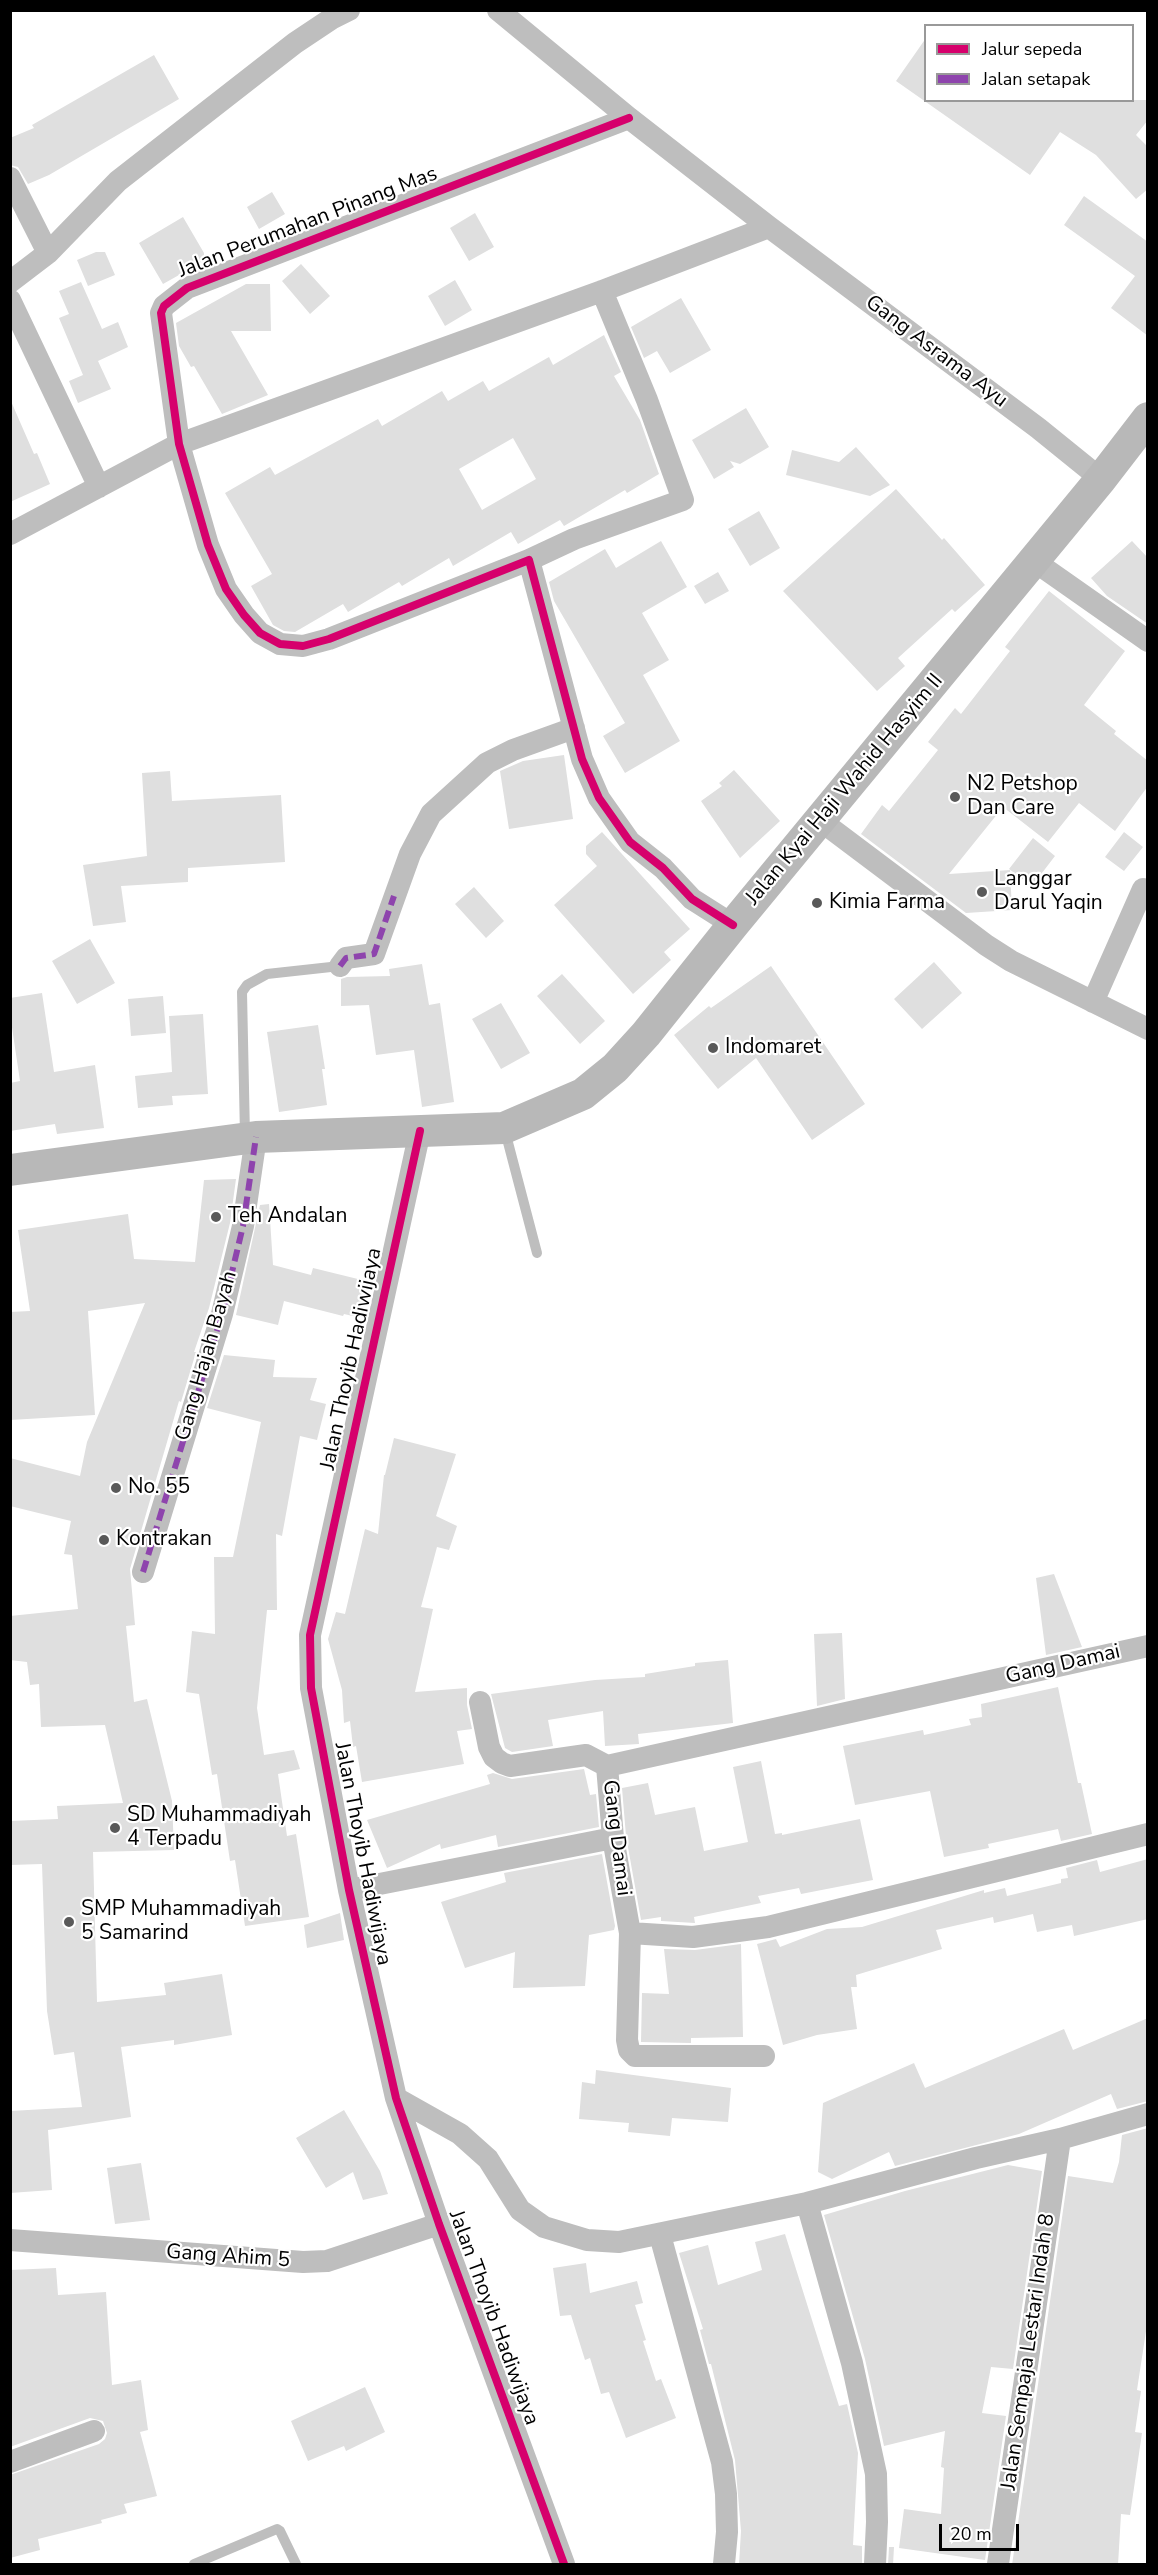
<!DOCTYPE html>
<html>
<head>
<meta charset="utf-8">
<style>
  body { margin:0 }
  #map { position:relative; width:1158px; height:2575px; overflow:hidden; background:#fff; font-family:"Nunito Sans",sans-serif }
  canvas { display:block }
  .frame { position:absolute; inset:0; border:12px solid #000; pointer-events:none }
  .legend { position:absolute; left:924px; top:24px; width:210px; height:78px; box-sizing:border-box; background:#fff; border:2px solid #999; margin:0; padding:8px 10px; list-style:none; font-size:18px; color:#000 }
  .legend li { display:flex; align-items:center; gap:12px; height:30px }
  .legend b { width:30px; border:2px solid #999 }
  .scale { position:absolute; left:939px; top:2524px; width:80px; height:27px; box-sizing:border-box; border:3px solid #000; border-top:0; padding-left:8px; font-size:18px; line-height:21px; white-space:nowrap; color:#000; -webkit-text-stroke:4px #fff; paint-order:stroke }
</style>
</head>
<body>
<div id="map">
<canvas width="1158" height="2575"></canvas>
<div class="frame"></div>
<ul class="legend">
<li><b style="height:8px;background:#d6006c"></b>Jalur sepeda</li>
<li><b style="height:8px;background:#8e44ad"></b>Jalan setapak</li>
</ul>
<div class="scale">20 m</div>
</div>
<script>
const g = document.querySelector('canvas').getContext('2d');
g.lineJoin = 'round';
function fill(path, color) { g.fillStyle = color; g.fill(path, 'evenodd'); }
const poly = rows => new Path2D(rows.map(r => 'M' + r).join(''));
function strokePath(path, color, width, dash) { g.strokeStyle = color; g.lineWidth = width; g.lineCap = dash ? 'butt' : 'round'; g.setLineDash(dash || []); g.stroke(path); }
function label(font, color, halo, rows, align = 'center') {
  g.font = font + ' "Nunito Sans",sans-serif'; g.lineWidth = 4.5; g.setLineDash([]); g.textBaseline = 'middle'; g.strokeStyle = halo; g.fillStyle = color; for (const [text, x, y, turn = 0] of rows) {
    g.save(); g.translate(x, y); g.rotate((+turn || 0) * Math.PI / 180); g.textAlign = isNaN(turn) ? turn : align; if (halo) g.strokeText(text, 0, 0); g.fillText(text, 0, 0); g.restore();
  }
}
const building = poly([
  [926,38,926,100,1148,100,1148,120,1136,135,1148,147,1148,189,1136,199,1096,155,1060,132,1030,175,896,81],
  [154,55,179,99,49,175,28,184,18,167,10,165,10,138,34,128,32,125],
  [272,192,285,214,259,229,247,207],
  [1084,196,1148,242,1148,336,1111,308,1135,276,1064,225],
  [475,213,494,247,469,261,450,228],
  [183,217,204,253,204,261,163,284,139,243],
  [96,252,105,252,115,275,88,286,77,260],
  [301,264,330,296,310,314,282,281],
  [455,280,472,310,445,326,428,296],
  [81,282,102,329,118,322,128,347,98,361,111,389,78,403,69,381,83,375,59,318,69,314,59,291],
  [246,284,270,284,271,331,231,331,268,395,222,414,194,366,191,367,179,346,176,323],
  [681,298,711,350,670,373,657,351,644,358,631,327],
  [604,335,621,372,614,376,640,420,659,474,627,493,625,490,564,526,560,520,518,544,511,532,453,566,449,558,402,586,399,582,348,612,343,604,295,632,284,631,273,625,251,586,272,574,225,493,270,467,275,475,378,419,382,426,442,391,448,401,483,381,489,391,549,357,553,365],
  [513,438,536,479,482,510,459,469],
  [10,399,34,454,37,453,50,484,10,502],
  [746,408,769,447,740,464,730,461,734,467,714,479,692,440],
  [856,447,890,485,870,496,786,475,792,450,839,462],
  [896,489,942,540,944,538,985,585,955,612,952,609,898,658,905,666,877,691,783,591],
  [759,511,780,548,750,566,728,529],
  [661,541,687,587,642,613,669,660,643,675,680,741,625,773,603,736,625,723,554,601,549,582,605,549,616,568],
  [1132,541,1148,558,1148,624,1107,596,1091,578],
  [718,572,729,591,705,604,694,586],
  [1049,591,1125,651,1084,705,1116,731,1114,734,1148,761,1148,786,1115,831,1079,803,1048,842,1003,807,949,874,1010,870,1012,910,966,913,861,834,882,805,889,811,938,750,928,742,955,708,961,714,1010,651,1005,647],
  [564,755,573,819,509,829,500,771,523,761],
  [734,770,780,821,740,858,701,801,722,786,719,783],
  [170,771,172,801,281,795,285,862,188,868,188,882,121,886,126,922,93,926,83,865,147,856,142,773],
  [602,832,690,929,664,952,671,960,633,994,554,905,597,866,586,854,586,846],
  [1124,832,1143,847,1124,871,1105,857],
  [1033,838,1055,856,1032,886,1009,869],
  [474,887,504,921,486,938,455,904],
  [90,939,115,983,77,1004,52,961],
  [934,962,962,993,922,1029,894,999],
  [422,964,429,1005,440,1003,454,1102,422,1107,414,1050,376,1055,369,1005,341,1006,341,979,347,977,390,976,389,969],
  [771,966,865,1104,812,1140,756,1058,718,1089,674,1035,709,1006,711,1008],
  [562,974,605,1021,580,1044,537,996],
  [42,993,54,1072,95,1065,104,1128,57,1134,55,1124,10,1131,10,1083,20,1081,10,1014,10,998],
  [163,996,166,1033,131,1036,128,999],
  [501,1003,530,1053,501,1069,472,1019],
  [203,1014,208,1094,172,1096,173,1105,138,1108,135,1076,172,1072,169,1016],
  [318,1025,325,1069,322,1069,327,1105,279,1112,267,1032],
  [236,1179,230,1223,209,1308,194,1352,196,1352,181,1402,179,1401,130,1569,135,1625,126,1626,134,1702,147,1699,172,1801,174,1850,93,1852,97,2002,166,1995,164,1983,222,1974,232,2035,174,2045,174,2040,121,2047,131,2117,48,2130,52,2190,10,2193,10,2111,82,2107,74,2052,54,2055,47,2011,42,1864,10,1865,10,1821,58,1819,57,1806,123,1803,105,1725,41,1727,39,1684,30,1685,27,1662,10,1660,10,1616,78,1609,72,1555,64,1554,71,1521,10,1506,10,1458,80,1476,87,1442,145,1303,88,1311,95,1415,10,1420,10,1312,30,1311,18,1230,128,1214,134,1259,195,1262,204,1180],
  [269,1204,273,1265,311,1275,313,1268,366,1281,357,1317,344,1314,343,1316,284,1301,278,1325,236,1315,260,1205],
  [224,1355,275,1360,273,1377,317,1378,310,1400,326,1404,317,1440,300,1436,282,1536,276,1534,277,1610,267,1610,257,1708,264,1755,294,1750,300,1769,278,1774,287,1836,296,1834,309,1917,245,1926,235,1860,230,1861,217,1774,212,1775,199,1694,186,1692,192,1631,215,1634,214,1557,233,1557,261,1422,207,1408],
  [394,1438,456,1454,436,1516,457,1526,449,1550,437,1547,421,1607,433,1609,415,1692,467,1688,467,1705,472,1729,457,1731,464,1764,362,1782,356,1746,353,1747,350,1721,344,1723,342,1690,328,1639,336,1612,345,1614,365,1529,378,1534,384,1475,385,1475],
  [1054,1574,1082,1647,1046,1655,1036,1578],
  [842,1633,845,1699,817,1706,814,1634],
  [728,1660,733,1723,638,1734,639,1744,605,1746,603,1711,548,1720,553,1746,512,1752,505,1748,491,1694,595,1680,645,1677,645,1674,695,1666,695,1663],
  [1058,1687,1078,1783,1081,1783,1092,1834,1061,1841,1058,1829,988,1844,989,1848,944,1857,930,1791,855,1805,843,1746,923,1730,924,1735,971,1725,969,1719,982,1717,981,1704],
  [761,1761,775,1834,782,1833,782,1835,860,1819,873,1880,801,1894,799,1888,758,1896,761,1903,694,1917,695,1923,661,1921,661,1917,641,1920,626,1836,622,1788,648,1783,655,1815,695,1807,704,1851,748,1842,733,1767],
  [584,1769,590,1795,596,1794,599,1827,498,1847,496,1835,441,1849,440,1844,387,1868,367,1820,490,1784,487,1775,493,1773,512,1779],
  [602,1854,615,1926,614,1930,589,1935,585,1986,513,1988,515,1952,465,1968,441,1902,506,1882,504,1873],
  [1148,1859,1148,1919,1074,1936,1072,1925,1037,1932,1033,1914,994,1923,993,1917,936,1930,942,1949,856,1975,857,1987,851,1987,857,2029,817,2035,783,2045,757,1944,776,1939,780,1947,827,1929,862,1927,984,1890,984,1893,1005,1888,1007,1896,1061,1883,1061,1879,1068,1878,1066,1868,1097,1860,1100,1872],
  [340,1913,344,1940,307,1948,304,1925],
  [741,1944,743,2037,691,2038,691,2043,641,2042,642,1993,669,1994,664,1949,695,1950],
  [1148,2018,1148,2101,1117,2109,1111,2094,1019,2134,895,2166,889,2152,832,2179,818,2172,823,2103,914,2063,925,2088,1064,2029,1073,2050],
  [596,2070,731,2088,728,2122,672,2118,670,2136,628,2132,629,2123,579,2119,582,2082,595,2084],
  [344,2110,380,2171,388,2194,363,2200,353,2172,326,2188,296,2138],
  [1148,2128,1148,2318,1137,2390,1141,2391,1135,2432,1142,2433,1130,2515,1121,2514,1118,2565,1012,2565,1068,2176,1113,2183,1119,2162,1122,2135],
  [141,2163,150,2220,115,2224,107,2168],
  [1008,2165,1042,2171,1013,2369,991,2367,982,2413,1006,2416,985,2560,899,2548,904,2509,941,2514,944,2468,941,2467,945,2431,884,2446,865,2359,824,2215,905,2191],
  [785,2234,839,2406,847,2404,858,2453,853,2545,862,2546,862,2565,739,2565,741,2531,735,2460,711,2364,709,2364,700,2330,703,2329,679,2253,708,2245,718,2285,762,2270,755,2242],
  [586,2263,590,2293,637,2281,643,2303,635,2305,646,2340,643,2341,656,2381,661,2379,676,2418,626,2438,609,2392,601,2394,590,2358,585,2360,571,2315,560,2316,553,2268],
  [56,2268,58,2295,106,2292,112,2385,141,2380,148,2430,140,2432,157,2496,124,2504,127,2513,101,2520,102,2523,38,2539,40,2550,10,2558,10,2475,99,2444,105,2439,107,2433,103,2421,90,2418,10,2447,10,2270],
  [365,2387,385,2432,346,2451,344,2446,308,2461,291,2421],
  [889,2547,894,2547,893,2565,888,2565]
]);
const lane = poly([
  [505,1131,537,1253],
  [245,1136,242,992,247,985,267,974,340,966],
  [194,2564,277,2529,280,2531,296,2564]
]);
const street = poly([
  [498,10,629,118,769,227,1038,428,1101,479],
  [629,118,187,288,164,306,161,313,179,444,208,545,226,589,244,615,260,633,280,644,303,646,329,639,529,560,582,759,599,798,630,842,663,868,692,899,733,925],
  [10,178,48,253],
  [10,282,48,253,118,181,295,43,331,19,349,10],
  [10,300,99,487],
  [10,534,179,444,602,291,769,227],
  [529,560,574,539,683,500,647,400,602,291],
  [1034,561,1148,641],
  [821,821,986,945,1011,961,1148,1029],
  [340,966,346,958,374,954,410,854,431,814,487,763,513,750,574,728],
  [1093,1002,1143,889],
  [420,1131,310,1635,311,1688,349,1890,396,2098,439,2224,564,2564],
  [143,1572,222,1314,243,1226,256,1137],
  [1148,1646,607,1766,613,1838,630,1933,693,1937,768,1927,1148,1834],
  [480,1702,489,1747,494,1757,502,1763,510,1766,586,1755,607,1766],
  [349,1890,613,1838],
  [630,1933,627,2040,629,2050,635,2056,764,2056],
  [396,2098,460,2134,488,2159,520,2210,544,2227,587,2240,619,2242,807,2203,976,2158,1060,2139,1148,2114],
  [807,2203,852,2363,876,2474,877,2522,875,2564],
  [660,2235,722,2462,726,2494,727,2532,724,2564],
  [10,2240,303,2262,327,2261,439,2224],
  [10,2462,94,2431],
  [998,2564,1060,2139]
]);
const secondary = poly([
  [10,1170,256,1137,504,1128,583,1094,615,1068,646,1034,733,925,1101,479,1148,418]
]);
const quiet = poly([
  [340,966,346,958,374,954,394,896],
  [143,1572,222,1314,243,1226,256,1137]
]);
const cycleway = poly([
  [629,118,187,288,164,306,161,313,179,444,208,545,226,589,244,615,260,633,280,644,303,646,329,639,529,560,582,759,599,798,630,842,663,868,692,899,733,925],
  [420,1131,310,1635,311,1688,349,1890,396,2098,439,2224,564,2564]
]);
const markers = [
  [955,797,6,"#595959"],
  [982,892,6,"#595959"],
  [817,903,6,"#595959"],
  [713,1048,6,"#595959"],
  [216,1217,6,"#595959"],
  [116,1488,6,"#595959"],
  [104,1540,6,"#595959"],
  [115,1828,6,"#595959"],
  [69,1922,6,"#595959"]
];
const streetNames = [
  ["Jalan Perumahan Pinang Mas",308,223,-21],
  ["Gang Asrama Ayu",936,352,37],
  ["Jalan Kyai Haji Wahid Hasyim II",845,790,-50],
  ["Gang Hajah Bayah",207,1356,-74],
  ["Jalan Thoyib Hadiwijaya",352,1359,-78],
  ["Gang Damai",1063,1665,-13],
  ["Gang Damai",616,1838,83],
  ["Jalan Thoyib Hadiwijaya",362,1854,79],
  ["Gang Ahim 5",228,2257,4],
  ["Jalan Thoyib Hadiwijaya",493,2318,70],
  ["Jalan Sempaja Lestari Indah 8",1029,2352,-82]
];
const poiNames = [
  ["N2 Petshop",967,785],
  ["Dan Care",967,809],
  ["Langgar",994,880],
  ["Darul Yaqin",994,904],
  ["Kimia Farma",829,903],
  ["Indomaret",725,1048],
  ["Teh Andalan",228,1217],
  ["No. 55",128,1488],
  ["Kontrakan",116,1540],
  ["SD Muhammadiyah",127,1816],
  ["4 Terpadu",127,1840],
  ["SMP Muhammadiyah",81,1910],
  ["5 Samarind",81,1934]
];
fill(building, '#dfdfdf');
strokePath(lane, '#bebebe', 10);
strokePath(street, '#bebebe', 22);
strokePath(secondary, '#b8b8b8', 32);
strokePath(quiet, '#8e44ad', 6, [12, 6]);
strokePath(cycleway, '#d6006c', 8);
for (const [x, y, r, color] of markers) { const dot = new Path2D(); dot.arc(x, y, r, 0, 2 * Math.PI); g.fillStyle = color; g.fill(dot); strokePath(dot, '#fff', 2); }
label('21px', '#000', '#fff', streetNames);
label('21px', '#000', '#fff', poiNames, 'left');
</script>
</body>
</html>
